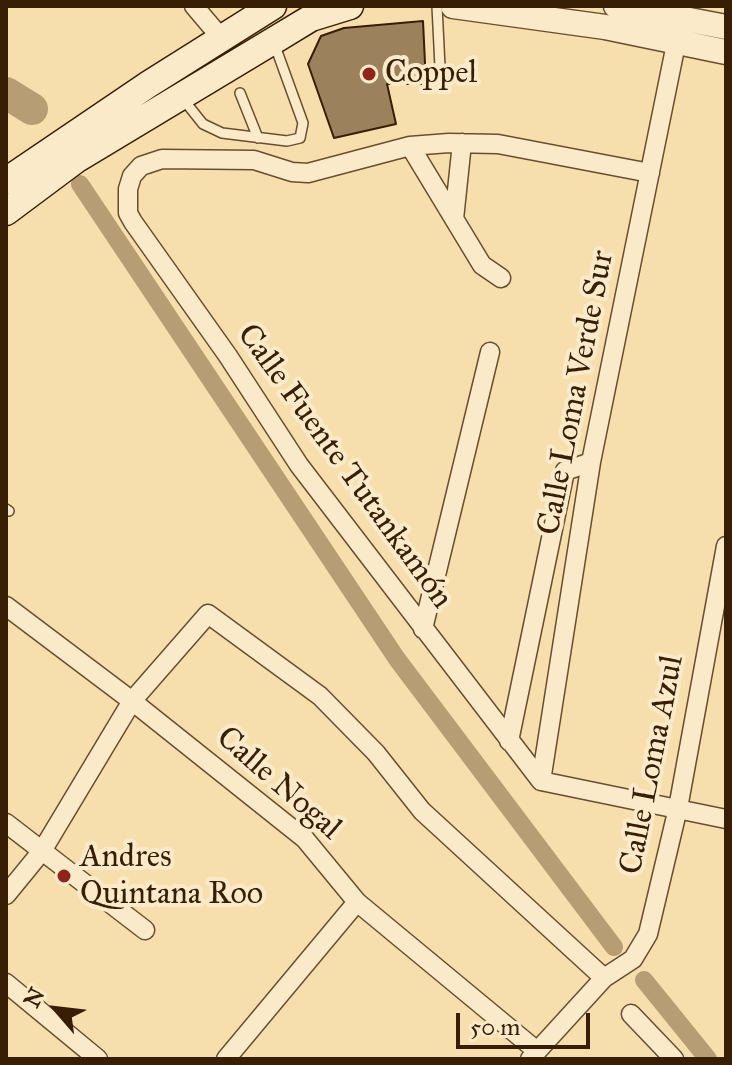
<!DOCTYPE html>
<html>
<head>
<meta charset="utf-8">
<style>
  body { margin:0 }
  #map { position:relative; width:732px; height:1065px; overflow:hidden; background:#f7dfad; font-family:"IM FELL Great Primer",serif }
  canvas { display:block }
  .frame { position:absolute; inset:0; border:8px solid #381e04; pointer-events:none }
  .north { position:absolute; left:16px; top:969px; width:80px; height:80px; -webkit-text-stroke:6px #faeaca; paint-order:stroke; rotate:298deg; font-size:22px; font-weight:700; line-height:32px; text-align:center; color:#381e04 }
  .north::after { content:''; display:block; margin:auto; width:28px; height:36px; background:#381e04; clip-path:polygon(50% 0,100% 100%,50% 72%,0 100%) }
  .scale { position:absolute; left:456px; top:1013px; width:134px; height:36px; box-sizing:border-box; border:4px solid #381e04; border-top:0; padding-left:10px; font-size:24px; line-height:28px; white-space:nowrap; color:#381e04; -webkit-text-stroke:6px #faeaca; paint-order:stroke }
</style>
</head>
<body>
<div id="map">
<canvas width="732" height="1065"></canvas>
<div class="frame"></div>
<div class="north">N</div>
<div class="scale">50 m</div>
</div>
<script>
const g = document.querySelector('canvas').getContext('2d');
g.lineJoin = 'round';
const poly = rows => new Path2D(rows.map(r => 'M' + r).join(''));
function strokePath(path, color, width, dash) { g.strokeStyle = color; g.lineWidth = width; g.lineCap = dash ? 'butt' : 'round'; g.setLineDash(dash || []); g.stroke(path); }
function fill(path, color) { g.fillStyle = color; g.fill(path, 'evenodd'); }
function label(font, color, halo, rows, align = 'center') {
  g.font = font + ' "IM FELL Great Primer",serif'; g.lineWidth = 8; g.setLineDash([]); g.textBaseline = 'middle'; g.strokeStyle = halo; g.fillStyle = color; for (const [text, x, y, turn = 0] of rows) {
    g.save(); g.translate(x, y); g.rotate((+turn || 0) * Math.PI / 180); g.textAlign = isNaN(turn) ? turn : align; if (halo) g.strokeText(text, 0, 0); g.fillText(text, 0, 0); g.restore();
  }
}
const canal = poly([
  [80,184,397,659,614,947],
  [644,980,708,1059]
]);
const river = poly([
  [6,93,32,109]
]);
const building = poly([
  [423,21,426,84,387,84,396,124,334,138,308,64,321,36,344,28,423,21]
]);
const service = poly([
  [437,6,440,67],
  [240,93,258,138],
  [183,99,203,124,222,133,287,141,300,138,303,123,274,43],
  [6,509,9,511]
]);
const minor = poly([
  [194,6,222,39],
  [410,146,482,265,501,278],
  [454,219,462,143],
  [6,606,132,701,305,839,357,902,537,1051],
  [423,629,490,352],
  [509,741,565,471,591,462],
  [541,781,299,465,228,356,133,222,128,213,128,189,132,176,141,166,162,159,254,160,292,172,308,173,410,146,449,143,498,144,650,173],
  [541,781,591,462,679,29],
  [541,781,726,819],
  [6,823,145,930],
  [6,895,42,851,132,701,208,614,320,696,376,753,422,811,604,978],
  [6,983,98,1059],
  [631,1014,674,1059],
  [226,1059,357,902],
  [530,1059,604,978,633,959,648,934,678,808,726,546]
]);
const tertiary = poly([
  [453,6,605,27,726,52],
  [616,6,726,27]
]);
const secondary = poly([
  [6,181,149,84,273,6],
  [6,212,77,159,273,41,311,18,350,6]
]);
const markers = [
  [369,74,8,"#8f2418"],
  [64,876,8,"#8f2418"]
];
const poiNames = [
  ["Coppel",385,74],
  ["Andres",80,858],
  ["Quintana Roo",80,895]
];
const streetNames = [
  ["Calle Loma Verde Sur",577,393,-79],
  ["Calle Fuente Tutankamón",344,467,54],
  ["Calle Loma Azul",653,765,-79],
  ["Calle Nogal",278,784,41]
];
strokePath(canal, '#b69d74', 18);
strokePath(river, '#b69d74', 32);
fill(building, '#9b825c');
strokePath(building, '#381e04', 2);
strokePath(service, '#684e2e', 12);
strokePath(minor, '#684e2e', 21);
strokePath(tertiary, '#684e2e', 27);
strokePath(secondary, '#381e04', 29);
strokePath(service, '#faeaca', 9);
strokePath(minor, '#faeaca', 18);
strokePath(tertiary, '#faeaca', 24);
strokePath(secondary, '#faeaca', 26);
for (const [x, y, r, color] of markers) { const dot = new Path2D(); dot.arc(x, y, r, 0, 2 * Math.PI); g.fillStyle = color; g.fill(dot); strokePath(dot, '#faeaca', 3); }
label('32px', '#381e04', '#faeaca', poiNames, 'left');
label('32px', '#381e04', '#faeaca', streetNames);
</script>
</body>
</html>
